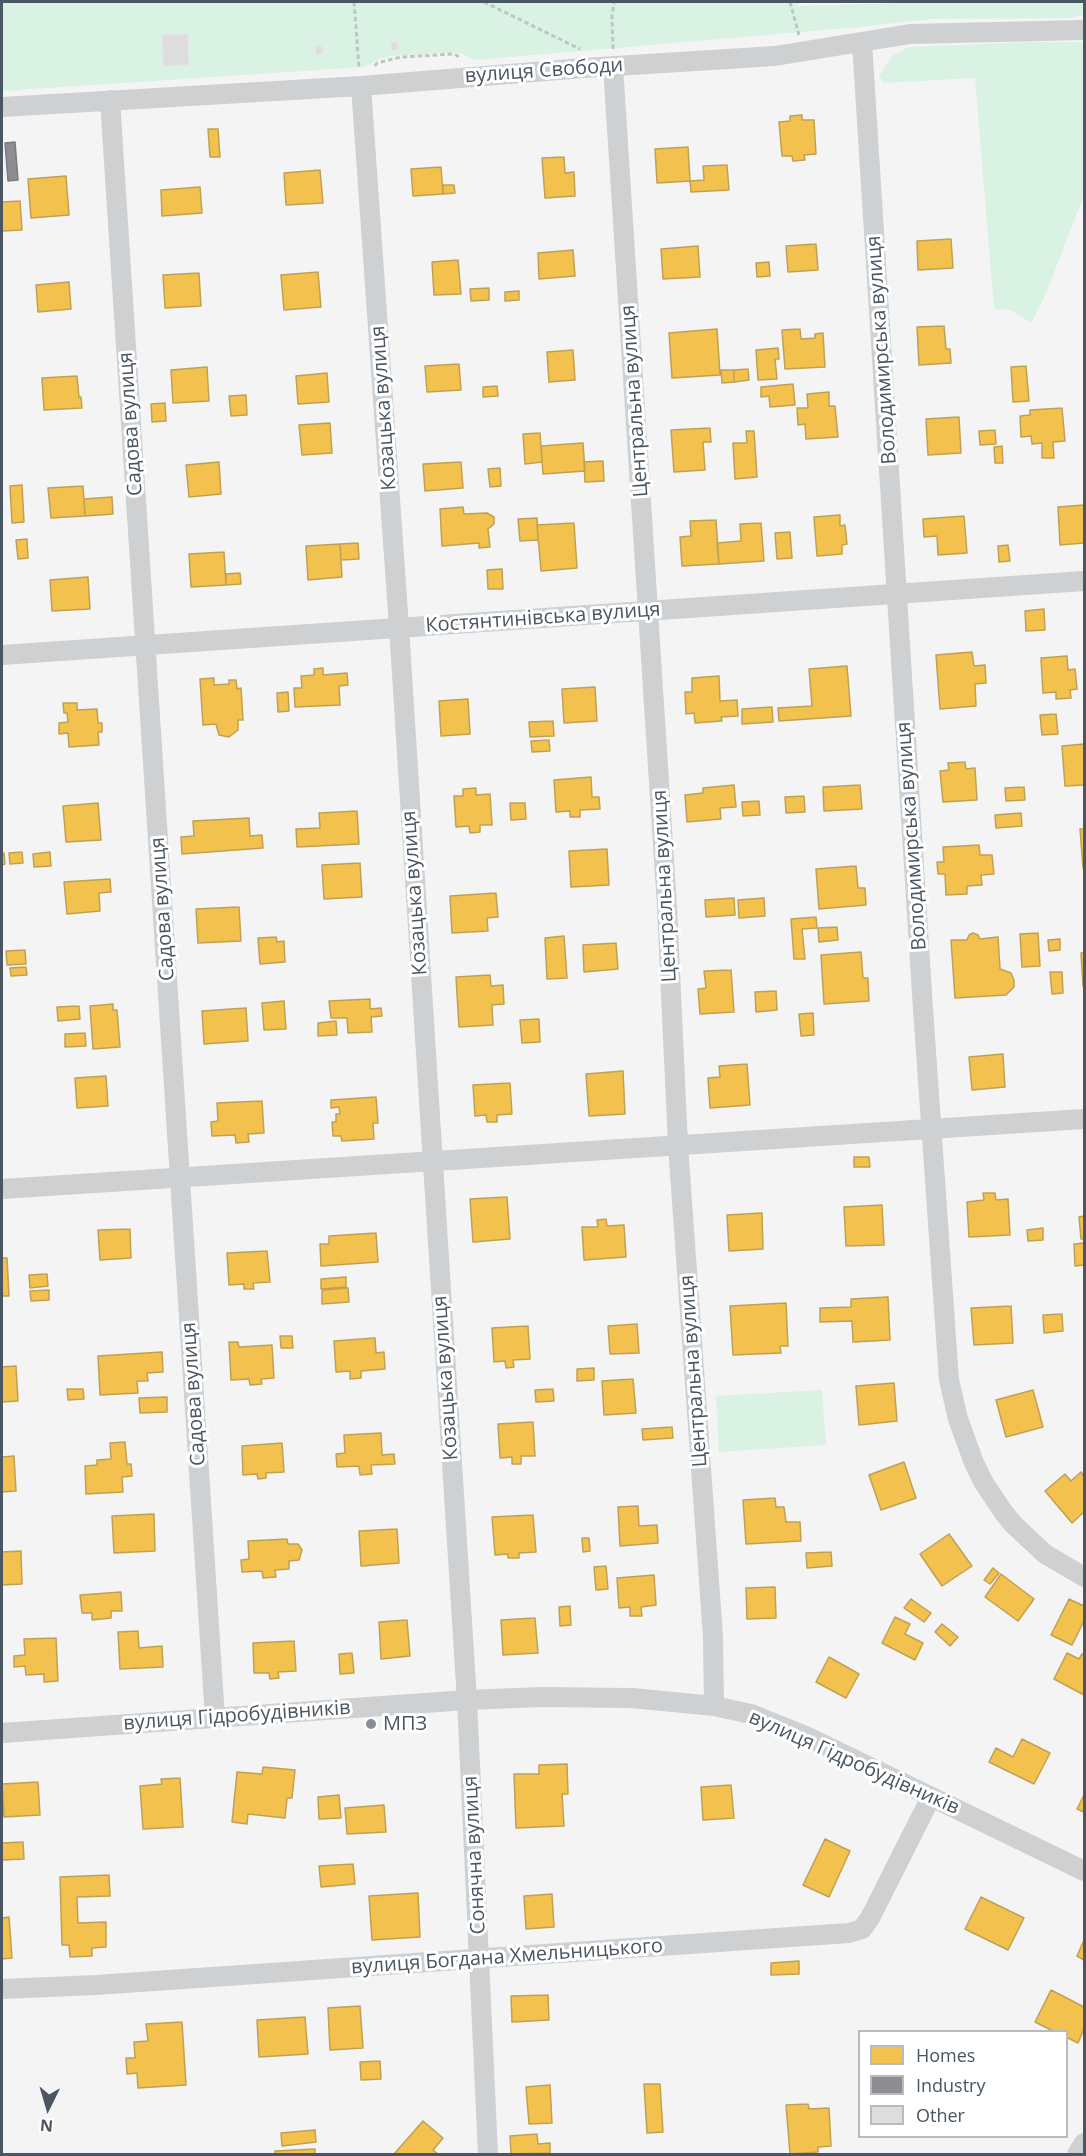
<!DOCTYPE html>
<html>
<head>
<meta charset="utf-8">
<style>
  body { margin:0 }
  #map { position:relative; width:1086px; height:2156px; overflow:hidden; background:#f4f4f4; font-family:"Open Sans",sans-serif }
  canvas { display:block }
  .frame { position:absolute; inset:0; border:3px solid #4a5661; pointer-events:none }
  .legend { position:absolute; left:858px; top:2030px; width:210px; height:108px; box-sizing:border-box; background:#fff; border:2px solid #b7bbc0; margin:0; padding:8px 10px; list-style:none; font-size:18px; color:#4a5661 }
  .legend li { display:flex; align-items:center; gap:12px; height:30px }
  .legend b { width:30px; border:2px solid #b7bbc0 }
  .north { position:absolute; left:18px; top:2078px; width:60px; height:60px; -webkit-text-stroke:4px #fff; paint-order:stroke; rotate:185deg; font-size:16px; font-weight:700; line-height:24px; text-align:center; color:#4a5661 }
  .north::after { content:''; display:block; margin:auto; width:21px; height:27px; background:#4a5661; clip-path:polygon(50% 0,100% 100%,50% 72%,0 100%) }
</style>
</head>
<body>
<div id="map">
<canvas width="1086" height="2156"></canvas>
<div class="frame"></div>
<ul class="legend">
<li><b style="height:16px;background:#f2c14e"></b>Homes</li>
<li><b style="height:16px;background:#8d8d92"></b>Industry</li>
<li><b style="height:16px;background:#ddddde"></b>Other</li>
</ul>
<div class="north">N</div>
</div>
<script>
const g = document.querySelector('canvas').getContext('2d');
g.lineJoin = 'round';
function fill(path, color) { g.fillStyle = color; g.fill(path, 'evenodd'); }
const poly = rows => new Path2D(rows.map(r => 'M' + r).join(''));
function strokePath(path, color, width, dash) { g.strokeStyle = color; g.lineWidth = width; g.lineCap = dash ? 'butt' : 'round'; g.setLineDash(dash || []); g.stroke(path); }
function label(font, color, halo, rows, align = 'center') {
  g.font = font + ' "Open Sans",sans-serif'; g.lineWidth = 6; g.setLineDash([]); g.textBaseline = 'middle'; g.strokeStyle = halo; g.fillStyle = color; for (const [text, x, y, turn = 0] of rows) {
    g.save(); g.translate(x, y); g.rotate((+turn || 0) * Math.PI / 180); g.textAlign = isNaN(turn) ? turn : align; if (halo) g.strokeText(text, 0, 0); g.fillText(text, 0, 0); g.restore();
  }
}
const green = poly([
  [2,2,798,2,798,6,935,2,1084,2,1084,15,1070,18,931,19,859,27,476,60,460,53,438,53,391,56,379,59,365,67,2,91],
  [1030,42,1084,42,1084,195,1045,296,1031,323,1011,310,994,309,975,78,884,83,879,76,892,56,909,47],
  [822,1390,826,1445,719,1452,716,1396]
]);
const homes = poly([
  [802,115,802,120,814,120,816,154,804,155,805,160,793,161,792,156,782,156,779,122,790,121,790,116,802,115],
  [208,129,218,129,220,157,210,157,208,129],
  [688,147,690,181,657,183,655,149,688,147],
  [564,157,565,173,574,172,575,196,545,198,542,158,564,157],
  [727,165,729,190,691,192,690,181,704,180,703,166,727,165],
  [441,167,443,194,413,196,411,169,441,167],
  [320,170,323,203,286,205,284,173,320,170],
  [66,176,69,215,31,218,28,179,66,176],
  [443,185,454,185,455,193,443,194,443,185],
  [200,187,202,213,162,216,161,190,200,187],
  [20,201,22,230,2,231,2,202,20,201],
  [951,239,953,268,918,270,917,241,951,239],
  [816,244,818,270,788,272,786,246,816,244],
  [698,246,700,277,663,279,661,249,698,246],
  [573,250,575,276,539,279,538,253,573,250],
  [458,260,461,294,434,295,432,262,458,260],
  [769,262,770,276,757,277,756,263,769,262],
  [318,272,321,307,284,310,281,275,318,272],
  [199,273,201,306,165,308,163,275,199,273],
  [69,282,71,309,38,312,36,285,69,282],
  [489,288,489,300,471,301,470,289,489,288],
  [519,291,519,300,505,301,505,292,519,291],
  [944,326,946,349,950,349,951,363,919,365,917,327,944,326],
  [717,329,720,375,672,378,669,333,717,329],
  [800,329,801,339,815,338,815,334,823,333,825,367,785,369,782,330,800,329],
  [778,348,779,359,775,359,777,379,758,380,756,350,778,348],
  [573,350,575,380,549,382,547,352,573,350],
  [459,364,461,390,427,392,425,366,459,364],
  [1026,366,1029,401,1013,402,1011,367,1026,366],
  [207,367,209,401,173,403,171,370,207,367],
  [748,369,749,380,734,382,734,370,748,369],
  [721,370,734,370,734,382,722,383,721,370],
  [327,373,329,402,298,404,296,376,327,373],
  [77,376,79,397,81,397,82,408,44,410,42,378,77,376],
  [793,384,795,405,770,407,769,396,761,397,761,387,793,384],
  [497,386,498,396,483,397,483,387,497,386],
  [829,392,829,406,835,406,838,437,806,439,805,424,798,425,797,408,808,408,807,394,829,392],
  [246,395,247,415,231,416,229,396,246,395],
  [165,403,166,421,152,422,151,404,165,403],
  [1062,408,1065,441,1053,442,1054,458,1042,458,1042,443,1032,444,1031,436,1021,437,1020,416,1030,415,1030,410,1062,408],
  [959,417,961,453,928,455,926,419,959,417],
  [330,423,332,453,302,455,299,425,330,423],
  [710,428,711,442,703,442,705,470,674,472,671,430,710,428],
  [995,430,996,444,980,445,979,431,995,430],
  [746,431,754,431,757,477,735,479,733,443,747,443,746,431],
  [540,433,542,462,525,464,523,434,540,433],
  [583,443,585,471,543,474,541,446,583,443],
  [1002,446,1003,463,995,463,994,447,1002,446],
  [603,461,604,481,585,482,584,462,603,461],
  [219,462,221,494,189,497,186,465,219,462],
  [461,462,463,488,425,491,423,464,461,462],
  [500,468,501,486,490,487,488,469,500,468],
  [22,485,24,522,12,523,10,486,22,485],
  [83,486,85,516,51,518,48,488,83,486],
  [112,497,113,514,85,516,84,499,112,497],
  [1084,505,1084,543,1060,545,1058,507,1084,505],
  [463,507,464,514,487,513,494,517,494,524,488,529,490,547,479,548,479,543,442,546,440,509,463,507],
  [840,515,840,526,845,525,847,544,842,545,842,554,817,556,814,517,840,515],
  [964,516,967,553,938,555,937,536,924,537,923,519,964,516],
  [537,518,538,540,520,541,518,519,537,518],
  [716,520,719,564,682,566,680,537,691,536,690,521,716,520],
  [574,523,577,568,541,571,537,525,574,523],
  [761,523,764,561,719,564,717,543,741,541,740,524,761,523],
  [790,532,792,558,777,559,775,533,790,532],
  [27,539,28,558,18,559,16,540,27,539],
  [358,543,359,559,341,560,340,544,358,543],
  [340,544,342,577,308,580,306,546,340,544],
  [1008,545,1010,561,999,562,998,546,1008,545],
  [224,552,226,585,191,587,189,554,224,552],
  [502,569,503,589,488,589,487,570,502,569],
  [240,573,241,584,226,585,226,574,240,573],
  [88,577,90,609,52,611,50,580,88,577],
  [1044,609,1045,630,1026,631,1025,611,1044,609],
  [972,652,974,666,985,665,986,683,975,684,976,706,940,709,936,655,972,652],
  [1067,656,1068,670,1075,669,1077,689,1070,690,1071,698,1056,699,1056,692,1043,693,1041,658,1067,656],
  [847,666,851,716,779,721,778,708,812,706,809,669,847,666],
  [323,668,323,675,347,673,348,685,339,686,340,705,295,707,294,688,302,688,301,676,314,675,314,669,323,668],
  [719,676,720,701,737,700,738,716,721,717,722,721,695,723,694,713,686,714,685,692,692,692,692,678,719,676],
  [214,678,214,685,229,684,229,680,236,680,237,689,241,688,243,720,238,720,238,730,229,737,219,735,216,724,203,725,200,679,214,678],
  [595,687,597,721,564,723,562,689,595,687],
  [288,692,289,711,278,712,277,693,288,692],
  [468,699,470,734,441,736,439,701,468,699],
  [63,703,77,703,77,710,97,709,98,723,102,723,102,732,98,732,99,745,69,747,68,733,59,734,59,723,68,722,67,713,64,713,63,703],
  [772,707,773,722,742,724,742,709,772,707],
  [1056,714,1058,734,1042,735,1040,715,1056,714],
  [553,721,554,736,530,737,529,722,553,721],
  [549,740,550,751,532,752,531,741,549,740],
  [1084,744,1084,785,1065,786,1062,746,1084,744],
  [965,762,966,769,975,768,977,800,943,802,940,771,949,770,948,763,965,762],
  [591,777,592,797,599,797,600,809,580,810,580,817,570,817,570,811,556,812,554,780,591,777],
  [734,785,736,807,720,808,721,819,687,822,685,795,703,793,703,788,734,785],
  [860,785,862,809,824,811,823,787,860,785],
  [1024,787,1025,800,1006,801,1005,788,1024,787],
  [476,788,476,795,490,794,492,825,480,825,480,832,470,833,469,826,456,827,454,796,463,796,463,789,476,788],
  [804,796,805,812,786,813,785,797,804,796],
  [759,801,760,815,743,816,742,802,759,801],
  [98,803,101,840,66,842,63,806,98,803],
  [510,803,525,803,526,819,511,820,510,803],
  [357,811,359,844,297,847,296,829,320,828,319,813,357,811],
  [1021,813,1022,826,996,828,995,815,1021,813],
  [249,818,250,836,262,835,263,848,182,854,181,837,194,836,193,821,249,818],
  [1080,829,1084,829,1084,868,1083,868,1080,829],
  [979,845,980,855,992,855,994,874,981,875,982,885,967,886,967,894,946,895,945,874,938,874,937,862,944,862,943,847,979,845],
  [607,849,609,885,571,887,569,851,607,849],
  [22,852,23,863,10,864,9,853,22,852],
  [50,852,51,866,34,867,33,854,50,852],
  [2,853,4,853,5,864,2,865,2,853],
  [360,863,362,897,324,899,322,865,360,863],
  [856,866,858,888,865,888,866,905,819,909,816,869,856,866],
  [110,879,111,892,99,893,100,911,67,914,64,882,110,879],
  [496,893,498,917,487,918,488,931,452,933,450,896,496,893],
  [734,898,735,915,706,917,705,900,734,898],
  [764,898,765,916,739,918,738,900,764,898],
  [239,907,241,941,198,943,196,909,239,907],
  [816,917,817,928,802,929,805,959,794,959,791,919,816,917],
  [837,927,838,940,819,942,818,928,837,927],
  [973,933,978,935,980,939,998,937,1000,969,1011,973,1014,980,1014,987,1006,995,955,998,951,940,967,940,969,935,973,933],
  [1038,933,1040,966,1022,967,1020,934,1038,933],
  [564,936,567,978,547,979,545,938,564,936],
  [276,937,277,942,284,941,285,962,260,964,258,938,276,937],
  [1060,939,1060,950,1049,951,1048,940,1060,939],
  [616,943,618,969,584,972,583,945,616,943],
  [25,950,26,964,7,965,6,951,25,950],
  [861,952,863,978,868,978,869,1001,824,1004,821,955,861,952],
  [1081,953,1084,953,1084,986,1083,986,1081,953],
  [26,967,27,975,11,976,10,968,26,967],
  [731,970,734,1012,700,1014,698,989,706,988,704,971,731,970],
  [1050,972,1062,972,1063,993,1052,994,1050,972],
  [490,975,491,986,503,985,504,1004,492,1005,493,1025,459,1027,456,977,490,975],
  [776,991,777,1010,756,1012,755,992,776,991],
  [370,999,370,1009,381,1008,382,1016,371,1017,372,1032,348,1033,347,1018,331,1018,329,1001,370,999],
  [284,1001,286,1029,264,1030,262,1003,284,1001],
  [113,1004,113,1010,117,1010,120,1047,93,1049,90,1006,113,1004],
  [79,1006,80,1019,58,1021,57,1007,79,1006],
  [246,1008,248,1041,204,1044,202,1011,246,1008],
  [813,1013,814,1035,801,1036,799,1014,813,1013],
  [539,1019,540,1042,522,1043,520,1020,539,1019],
  [336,1021,337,1035,318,1036,318,1023,336,1021],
  [85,1033,86,1046,65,1047,65,1034,85,1033],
  [1003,1054,1005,1087,972,1090,969,1057,1003,1054],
  [747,1064,750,1105,710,1108,708,1078,720,1077,719,1066,747,1064],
  [623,1071,625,1114,589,1116,586,1074,623,1071],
  [106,1076,108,1106,77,1108,75,1078,106,1076],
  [510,1083,512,1114,497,1115,497,1122,487,1122,486,1115,475,1116,473,1085,510,1083],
  [376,1097,378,1123,373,1123,374,1139,342,1141,341,1136,333,1136,332,1122,336,1122,336,1114,340,1114,339,1107,331,1108,331,1100,376,1097],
  [262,1101,264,1133,248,1134,249,1142,236,1143,235,1135,212,1136,211,1122,218,1121,217,1103,262,1101],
  [854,1157,869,1157,870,1167,854,1167,854,1157],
  [983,1193,995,1193,996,1200,1008,1199,1010,1235,969,1237,967,1202,984,1200,983,1193],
  [507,1197,510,1239,473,1242,470,1199,507,1197],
  [882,1205,884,1245,846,1246,844,1207,882,1205],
  [762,1213,763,1249,729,1251,727,1215,762,1213],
  [1084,1216,1084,1239,1081,1239,1079,1217,1084,1216],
  [606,1219,607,1226,624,1225,626,1257,584,1260,582,1227,598,1227,597,1220,606,1219],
  [1043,1228,1043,1240,1028,1241,1027,1230,1043,1228],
  [130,1229,131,1258,100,1260,98,1230,130,1229],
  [376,1233,378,1262,321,1266,320,1244,329,1244,329,1236,376,1233],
  [1084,1243,1084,1265,1075,1266,1074,1244,1084,1243],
  [267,1251,270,1282,253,1283,254,1289,244,1289,244,1284,229,1285,227,1253,267,1251],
  [2,1258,7,1258,9,1296,2,1296,2,1258],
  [47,1274,48,1286,30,1288,29,1275,47,1274],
  [346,1277,346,1287,321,1289,321,1279,346,1277],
  [348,1288,349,1302,322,1304,322,1290,348,1288],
  [49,1290,49,1300,31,1301,30,1291,49,1290],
  [888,1297,890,1340,853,1342,852,1321,820,1322,820,1308,851,1307,851,1299,888,1297],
  [786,1303,788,1346,780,1346,781,1353,733,1355,730,1306,786,1303],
  [1011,1306,1013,1343,974,1345,971,1308,1011,1306],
  [1062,1314,1063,1331,1044,1333,1043,1315,1062,1314],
  [637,1324,639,1353,610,1354,608,1326,637,1324],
  [528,1326,530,1359,513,1360,514,1367,506,1368,505,1361,494,1362,492,1328,528,1326],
  [280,1336,292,1336,293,1348,281,1348,280,1336],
  [375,1338,376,1353,384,1352,385,1369,361,1371,361,1378,350,1379,350,1371,336,1372,334,1341,375,1338],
  [229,1342,238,1342,239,1347,272,1345,274,1378,261,1379,262,1384,250,1385,249,1379,231,1380,229,1342],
  [162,1352,163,1372,147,1373,148,1381,137,1381,138,1393,100,1395,98,1356,162,1352],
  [16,1366,18,1401,2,1402,2,1367,16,1366],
  [594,1368,594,1380,577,1381,577,1369,594,1368],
  [633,1379,636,1413,604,1415,602,1381,633,1379],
  [894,1383,897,1421,859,1425,856,1386,894,1383],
  [67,1389,83,1389,84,1399,68,1400,67,1389],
  [553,1389,554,1401,536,1402,535,1390,553,1389],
  [1033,1390,1043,1427,1006,1437,996,1400,1033,1390],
  [167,1397,167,1412,140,1413,139,1398,167,1397],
  [533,1422,535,1456,521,1456,521,1464,512,1464,512,1457,500,1458,498,1424,533,1422],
  [672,1427,673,1438,643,1440,642,1429,672,1427],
  [381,1433,382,1455,394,1454,395,1464,371,1465,372,1474,360,1475,359,1466,337,1467,336,1454,345,1453,344,1435,381,1433],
  [125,1442,127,1464,131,1464,132,1476,122,1477,123,1492,86,1494,85,1466,97,1465,97,1460,111,1459,110,1443,125,1442],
  [282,1443,284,1472,266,1473,266,1478,258,1479,257,1474,243,1475,242,1446,282,1443],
  [14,1456,16,1491,2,1492,2,1457,14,1456],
  [904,1462,916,1498,881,1510,869,1475,904,1462],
  [1081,1472,1084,1477,1084,1512,1072,1523,1045,1491,1065,1474,1071,1481,1081,1472],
  [775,1498,776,1507,784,1507,786,1522,800,1522,801,1541,746,1544,743,1500,775,1498],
  [638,1506,639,1526,657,1525,658,1543,620,1546,618,1507,638,1506],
  [154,1514,155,1551,114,1553,112,1516,154,1514],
  [533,1515,536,1552,519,1553,519,1558,508,1558,508,1554,495,1555,492,1517,533,1515],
  [397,1529,399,1563,361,1566,359,1531,397,1529],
  [949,1534,972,1566,942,1586,920,1554,949,1534],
  [582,1538,589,1538,590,1551,583,1552,582,1538],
  [287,1539,288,1544,298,1544,302,1550,299,1560,289,1561,289,1569,275,1570,276,1577,263,1578,262,1571,242,1572,241,1560,249,1559,248,1541,287,1539],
  [21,1551,22,1584,2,1585,2,1552,21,1551],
  [831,1552,832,1566,807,1568,806,1553,831,1552],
  [606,1566,608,1589,596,1590,594,1567,606,1566],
  [993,1568,999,1573,990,1584,984,1580,993,1568],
  [1001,1574,1034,1599,1018,1621,985,1597,1001,1574],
  [654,1575,656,1605,641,1607,642,1616,630,1616,630,1607,619,1608,617,1578,654,1575],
  [775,1587,776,1618,747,1619,746,1588,775,1587],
  [121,1592,122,1611,111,1611,111,1618,92,1620,92,1613,82,1613,80,1595,121,1592],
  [911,1599,931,1613,924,1622,904,1608,911,1599],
  [1069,1599,1084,1606,1084,1621,1072,1645,1051,1635,1069,1599],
  [570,1606,571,1625,560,1626,559,1607,570,1606],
  [895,1617,910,1624,905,1634,923,1643,915,1660,882,1643,895,1617],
  [535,1618,538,1653,503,1655,501,1620,535,1618],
  [407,1620,410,1656,381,1659,379,1622,407,1620],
  [942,1624,958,1637,950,1646,935,1632,942,1624],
  [138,1631,139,1648,162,1646,163,1667,120,1669,118,1632,138,1631],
  [56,1638,58,1681,44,1682,44,1674,26,1675,25,1666,14,1667,14,1656,25,1655,24,1639,56,1638],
  [294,1641,296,1671,278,1672,279,1678,270,1679,269,1673,254,1673,253,1643,294,1641],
  [352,1653,354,1673,340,1674,339,1654,352,1653],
  [1067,1653,1079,1659,1082,1654,1084,1655,1084,1695,1054,1679,1067,1653],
  [829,1657,859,1674,846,1698,816,1682,829,1657],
  [1022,1739,1050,1753,1034,1784,989,1762,996,1748,1013,1757,1022,1739],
  [567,1764,568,1794,562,1794,564,1826,516,1828,514,1774,539,1774,539,1765,567,1764],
  [263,1767,295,1770,292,1798,287,1798,285,1818,248,1814,247,1824,232,1822,237,1772,262,1774,263,1767],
  [180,1778,183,1827,143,1829,140,1786,162,1784,161,1779,180,1778],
  [38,1782,40,1815,4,1817,2,1784,38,1782],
  [731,1785,734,1818,703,1820,701,1787,731,1785],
  [339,1795,341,1818,319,1819,318,1797,339,1795],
  [1084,1795,1084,1812,1077,1809,1084,1795],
  [384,1805,386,1832,347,1834,345,1808,384,1805],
  [825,1839,850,1851,829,1897,803,1885,825,1839],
  [23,1842,24,1859,2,1860,2,1843,23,1842],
  [353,1864,355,1884,321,1887,319,1866,353,1864],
  [109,1875,110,1896,77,1897,78,1923,106,1922,106,1947,92,1948,92,1956,70,1957,69,1945,62,1945,60,1877,109,1875],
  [418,1893,420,1937,372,1940,369,1896,418,1893],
  [552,1894,554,1927,526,1929,524,1896,552,1894],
  [981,1897,1024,1918,1008,1950,965,1929,981,1897],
  [9,1917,12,1958,2,1959,2,1918,9,1917],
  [1084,1940,1084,1960,1077,1956,1084,1940],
  [799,1961,799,1974,771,1975,771,1963,799,1961],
  [1051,1990,1084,2007,1084,2029,1078,2043,1066,2037,1066,2032,1055,2032,1035,2022,1051,1990],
  [548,1995,549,2020,512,2022,511,1996,548,1995],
  [360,2006,363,2048,330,2050,328,2008,360,2006],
  [305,2017,308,2054,259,2057,257,2020,305,2017],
  [182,2022,186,2085,138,2088,137,2073,127,2074,126,2058,135,2058,134,2042,148,2041,146,2024,182,2022],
  [380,2061,381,2079,361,2080,360,2062,380,2061],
  [644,2084,660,2084,663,2132,647,2133,644,2084],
  [550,2085,552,2123,529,2124,526,2087,550,2085],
  [808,2104,809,2109,829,2108,831,2146,818,2147,818,2152,790,2154,786,2105,808,2104],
  [423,2121,443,2138,433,2150,438,2154,394,2154,423,2121],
  [315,2130,316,2142,282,2146,281,2133,315,2130],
  [537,2134,538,2144,550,2143,550,2153,511,2154,510,2136,537,2134],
  [315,2149,315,2154,275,2154,275,2151,315,2149]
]);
const industry = poly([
  [15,142,18,180,8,181,5,143,15,142]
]);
const building = poly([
  [188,34,189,65,163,66,162,35,188,34],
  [391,42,398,42,398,50,391,50,391,42],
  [322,46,323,54,316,55,315,47,322,46]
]);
const path = poly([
  [354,2,359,68],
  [484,2,580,49],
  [790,2,799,35],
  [613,49,612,17,614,2],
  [375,66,377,63,401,57,454,54,461,58]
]);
const minor = poly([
  [862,42,923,1009,949,1380,958,1419,974,1463,984,1483,1004,1513,1014,1525,1045,1554,1084,1577],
  [613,66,667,907,678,1145,713,1637,714,1706],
  [361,86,399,627,467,1700,488,2154],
  [110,100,215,1718],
  [2,107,361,86,584,68,775,56,910,34,1084,30],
  [2,655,1084,581],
  [2,1189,1084,1119],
  [2,1733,467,1700,542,1697,632,1698,714,1706,751,1714,808,1737,1084,1871],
  [2,1989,96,1985,849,1933,862,1929,870,1918,931,1797],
  [1077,2154,1084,2143]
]);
const markers = [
  [371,1724,6,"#868d94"]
];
const streetNames = [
  ["вулиця Свободи",544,71,-4],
  ["Володимирська вулиця",882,350,-94],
  ["Центральна вулиця",635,401,-94],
  ["Козацька вулиця",384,408,-94],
  ["Садова вулиця",131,424,-94],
  ["Костянтинівська вулиця",543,618,-4],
  ["Володимирська вулиця",912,836,-94],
  ["Центральна вулиця",665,886,-93],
  ["Козацька вулиця",415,893,-94],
  ["Садова вулиця",163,909,-94],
  ["Центральна вулиця",694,1371,-94],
  ["Козацька вулиця",446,1378,-94],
  ["Садова вулиця",194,1394,-94],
  ["вулиця Гідробудівників",237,1716,-4],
  ["вулиця Гідробудівників",854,1763,24],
  ["Сонячна вулиця",475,1855,-93],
  ["вулиця Богдана Хмельницького",507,1957,-4]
];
const poiNames = [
  ["МПЗ",383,1724]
];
fill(green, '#d9f2e3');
fill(homes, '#f2c14e');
strokePath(homes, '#c0a154', 1.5);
fill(industry, '#8d8d92');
strokePath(industry, '#797c83', 1.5);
fill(building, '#ddddde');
strokePath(building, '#e5e6e7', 1.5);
strokePath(path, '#bcc7c4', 3, [4.5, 3]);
strokePath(minor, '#ced0d2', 20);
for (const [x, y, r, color] of markers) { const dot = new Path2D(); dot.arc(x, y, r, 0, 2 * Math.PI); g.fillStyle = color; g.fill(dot); strokePath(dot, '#fff', 2); }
label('20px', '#4a5661', '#fff', streetNames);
label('20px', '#4a5661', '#fff', poiNames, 'left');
</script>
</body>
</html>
